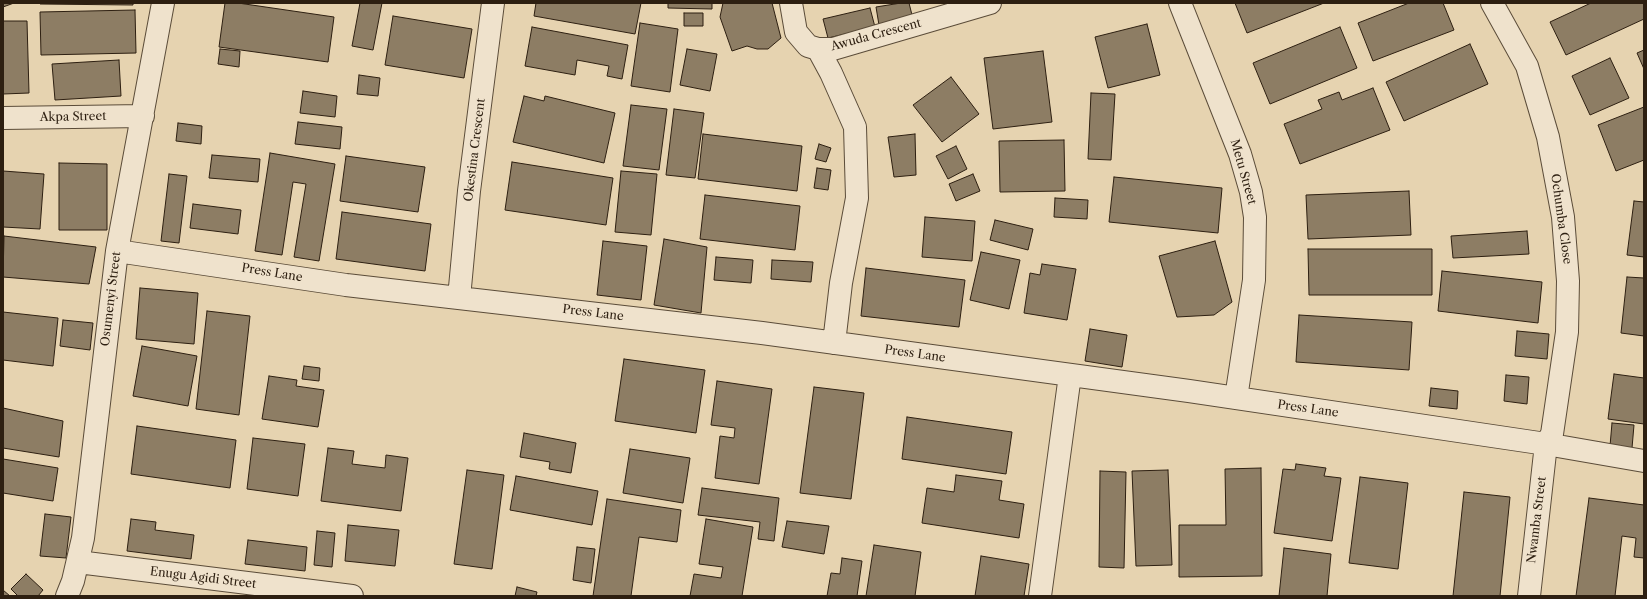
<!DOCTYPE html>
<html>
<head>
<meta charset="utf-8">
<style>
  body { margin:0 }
  #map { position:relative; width:1647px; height:599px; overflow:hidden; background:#e6d3b0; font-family:"Libre Caslon Text",serif }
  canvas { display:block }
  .frame { position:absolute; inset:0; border:4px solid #2d1f11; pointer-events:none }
</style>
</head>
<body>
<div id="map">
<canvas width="1647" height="599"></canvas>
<div class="frame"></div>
</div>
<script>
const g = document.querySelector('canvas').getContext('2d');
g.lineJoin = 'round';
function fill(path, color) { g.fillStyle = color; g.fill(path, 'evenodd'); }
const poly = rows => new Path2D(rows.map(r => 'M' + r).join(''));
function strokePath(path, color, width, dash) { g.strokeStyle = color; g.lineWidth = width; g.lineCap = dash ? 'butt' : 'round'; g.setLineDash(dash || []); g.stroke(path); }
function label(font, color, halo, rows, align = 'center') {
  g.font = font + ' "Libre Caslon Text",serif'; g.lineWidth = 3; g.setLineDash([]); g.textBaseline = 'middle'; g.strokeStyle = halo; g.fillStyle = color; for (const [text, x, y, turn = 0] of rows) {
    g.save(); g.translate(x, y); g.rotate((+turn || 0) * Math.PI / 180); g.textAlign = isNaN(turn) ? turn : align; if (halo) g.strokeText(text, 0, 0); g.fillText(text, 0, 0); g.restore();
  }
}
const building = poly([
  [3,3,14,3,3,7,3,3],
  [40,3,133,3,133,5,40,4,40,3],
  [225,3,238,3,334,17,328,62,219,47,225,3],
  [360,3,382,3,373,50,352,46,360,3],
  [536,3,641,3,635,34,534,16,536,3],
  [668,3,712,3,712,9,668,8,668,3],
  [723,3,772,3,781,38,768,49,757,49,747,46,732,51,720,17,723,3],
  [901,3,909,3,913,19,879,25,876,7,901,3],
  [1235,3,1324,3,1247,33,1235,3],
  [1409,3,1443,3,1454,30,1373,61,1358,23,1409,3],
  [1591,3,1644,3,1644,19,1566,55,1550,22,1591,3],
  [870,8,875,27,828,38,823,19,870,8],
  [135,10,136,53,41,55,40,12,135,10],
  [684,13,703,13,703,26,684,26,684,13],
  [393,16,472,29,464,78,385,65,393,16],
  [3,21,27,21,29,93,3,94,3,21],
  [640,23,678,29,670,92,631,86,640,23],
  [1147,24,1160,75,1108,88,1095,37,1147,24],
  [532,27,628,45,622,79,607,76,609,66,577,60,575,75,525,66,532,27],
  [1340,27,1357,68,1270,104,1253,63,1340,27],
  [1470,44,1488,84,1404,121,1386,82,1470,44],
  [220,49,240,51,239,67,218,64,220,49],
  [687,49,717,54,710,91,680,85,687,49],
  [1644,50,1644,69,1637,53,1644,50],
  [1043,51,1052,122,993,129,984,58,1043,51],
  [1610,58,1629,98,1590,115,1572,76,1610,58],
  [119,60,121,96,55,100,52,64,119,60],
  [359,75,380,78,378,96,357,94,359,75],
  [951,77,979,114,942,142,913,105,951,77],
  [1373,88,1390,130,1300,164,1284,124,1322,109,1318,100,1339,92,1342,100,1373,88],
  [303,91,337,96,335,117,300,113,303,91],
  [1091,93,1115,94,1111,160,1088,159,1091,93],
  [524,96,544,101,545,96,615,113,604,163,513,142,524,96],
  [631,105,667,109,659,170,623,166,631,105],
  [1644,107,1644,160,1616,171,1598,125,1644,107],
  [674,109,704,113,695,178,666,175,674,109],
  [298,122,342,127,340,149,295,144,298,122],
  [178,123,202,126,201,144,176,141,178,123],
  [703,134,802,146,797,191,698,179,703,134],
  [915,134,916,175,894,177,888,137,915,134],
  [1064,140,1065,191,1000,192,999,141,1064,140],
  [819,144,831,148,826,162,815,159,819,144],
  [956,146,967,169,948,179,936,156,956,146],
  [270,153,335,164,319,261,294,257,306,184,293,182,282,255,255,251,270,153],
  [212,155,260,159,258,182,209,178,212,155],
  [346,156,425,167,418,212,340,201,346,156],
  [512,162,613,178,606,225,505,210,512,162],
  [59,163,107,164,107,230,59,230,59,163],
  [817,168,831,170,828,190,814,188,817,168],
  [3,171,44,174,40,229,3,227,3,171],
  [621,171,657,174,651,235,615,232,621,171],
  [169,174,187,176,179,243,161,241,169,174],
  [973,174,980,191,956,201,949,184,973,174],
  [1114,177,1222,188,1218,233,1109,222,1114,177],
  [1409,191,1411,235,1308,239,1306,195,1409,191],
  [705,195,800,206,795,250,700,239,705,195],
  [1055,198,1088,200,1087,219,1054,217,1055,198],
  [1634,201,1644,202,1644,257,1627,255,1634,201],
  [193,204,241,210,238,234,190,228,193,204],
  [342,212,431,224,425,271,336,259,342,212],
  [925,217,975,221,972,261,922,257,925,217],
  [995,220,1033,229,1028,250,990,240,995,220],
  [1527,231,1529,254,1453,258,1451,236,1527,231],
  [4,236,96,247,89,284,3,277,4,236],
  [664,239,707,247,701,313,654,305,664,239],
  [603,241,647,246,641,300,597,295,603,241],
  [1215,241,1232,302,1214,315,1177,317,1159,256,1215,241],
  [1308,249,1432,249,1432,295,1309,295,1308,249],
  [981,252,1020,260,1009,309,970,300,981,252],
  [716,257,753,260,751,283,714,280,716,257],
  [772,260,813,262,811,282,771,279,772,260],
  [1042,264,1076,269,1067,320,1024,313,1030,273,1040,275,1042,264],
  [866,268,965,280,959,327,861,316,866,268],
  [1442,271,1542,282,1538,323,1438,311,1442,271],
  [1627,277,1644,278,1644,336,1621,333,1627,277],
  [140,288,198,293,194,344,136,339,140,288],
  [207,311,250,316,239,415,196,409,207,311],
  [3,312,58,318,53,366,3,360,3,312],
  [1299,315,1412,322,1409,370,1296,362,1299,315],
  [63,320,93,323,90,350,60,346,63,320],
  [1090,329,1127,335,1122,367,1085,361,1090,329],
  [1517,331,1549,334,1547,359,1515,356,1517,331],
  [142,346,197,356,188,406,133,396,142,346],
  [624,359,705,370,696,433,615,421,624,359],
  [304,366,320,368,319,381,302,379,304,366],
  [1614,374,1644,378,1644,424,1608,419,1614,374],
  [1506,375,1529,377,1527,404,1504,401,1506,375],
  [269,376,297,380,296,386,324,390,318,427,262,419,269,376],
  [717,381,772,389,759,484,715,478,720,436,734,438,735,428,711,425,717,381],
  [814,387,864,393,851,499,800,493,814,387],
  [1431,388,1458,391,1457,409,1429,406,1431,388],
  [3,408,63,421,59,457,3,448,3,408],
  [907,417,1012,432,1006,474,902,459,907,417],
  [1612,423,1634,425,1632,448,1610,446,1612,423],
  [137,426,236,440,230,488,131,474,137,426],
  [524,433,576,443,571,473,549,469,550,462,520,457,524,433],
  [253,438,305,444,298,496,247,489,253,438],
  [328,448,354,451,352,464,385,468,386,455,408,458,401,511,321,501,328,448],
  [630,449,690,458,683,503,623,493,630,449],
  [3,459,58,468,53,501,3,493,3,459],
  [1296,464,1326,468,1324,476,1341,478,1332,541,1274,533,1283,469,1295,470,1296,464],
  [1261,468,1262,576,1179,577,1179,525,1226,525,1225,469,1261,468],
  [467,470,504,475,492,569,454,564,467,470],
  [1168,470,1172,565,1136,566,1132,471,1168,470],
  [1100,471,1126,472,1124,568,1099,567,1100,471],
  [956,475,1002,481,999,500,1024,504,1019,538,922,523,927,488,954,492,956,475],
  [516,476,598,491,592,525,510,510,516,476],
  [1360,477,1408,483,1398,569,1349,563,1360,477],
  [702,488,779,498,774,541,758,539,760,522,698,515,702,488],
  [1464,492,1510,497,1500,596,1453,596,1464,492],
  [1589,498,1644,505,1644,558,1634,557,1636,538,1622,536,1615,596,1576,596,1589,498],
  [607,499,681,510,677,542,639,537,631,596,593,596,607,499],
  [45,514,71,517,66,558,40,556,45,514],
  [131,519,156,522,155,530,194,535,191,559,127,551,131,519],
  [706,519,753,527,742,596,690,596,694,574,721,578,723,567,699,564,706,519],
  [787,521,829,526,824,554,782,547,787,521],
  [348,525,399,530,395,566,345,561,348,525],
  [317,531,335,533,332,567,314,565,317,531],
  [248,540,307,547,305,571,245,564,248,540],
  [874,545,921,552,915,596,866,596,874,545],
  [577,547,595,549,591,583,573,580,577,547],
  [1284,548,1331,554,1327,596,1279,596,1284,548],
  [981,556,1029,564,1024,596,975,596,981,556],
  [842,558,862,561,857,596,827,596,831,573,840,574,842,558],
  [26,574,43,590,38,596,18,596,11,589,26,574],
  [517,587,537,592,536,596,515,596,517,587],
  [3,590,10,596,3,596,3,590]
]);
const street = poly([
  [791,3,796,32,808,46,818,49,833,49,990,3],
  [1180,3,1240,154,1251,192,1255,217,1254,280,1236,398],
  [1492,3,1527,66,1548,137,1563,217,1568,281,1567,332,1552,434,1546,444,1529,596],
  [818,49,831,73,855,127,857,198,841,283,834,343],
  [3,118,143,116],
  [117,251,346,285,762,333,1189,391,1546,444,1644,461],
  [459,298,469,191,493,3],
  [78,562,352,596],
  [67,596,73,581,83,538,117,251,163,3],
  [1040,596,1070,375]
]);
const streetNames = [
  ["Awuda Crescent",876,35,-15],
  ["Akpa Street",73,117,-1],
  ["Okestina Crescent",475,150,-83],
  ["Metu Street",1243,172,74],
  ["Ochumba Close",1561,219,82],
  ["Press Lane",272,273,9],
  ["Osumenyi Street",111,299,-83],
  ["Press Lane",593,313,7],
  ["Press Lane",915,354,8],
  ["Press Lane",1308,409,8],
  ["Nwamba Street",1537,520,-83],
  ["Enugu Agidi Street",203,578,7]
];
fill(building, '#8d7d64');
strokePath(building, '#2d1f11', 1);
strokePath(street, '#5b4c39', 24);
strokePath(street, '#efe2cc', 22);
label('12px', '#2d1f11', '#efe2cc', streetNames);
</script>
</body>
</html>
